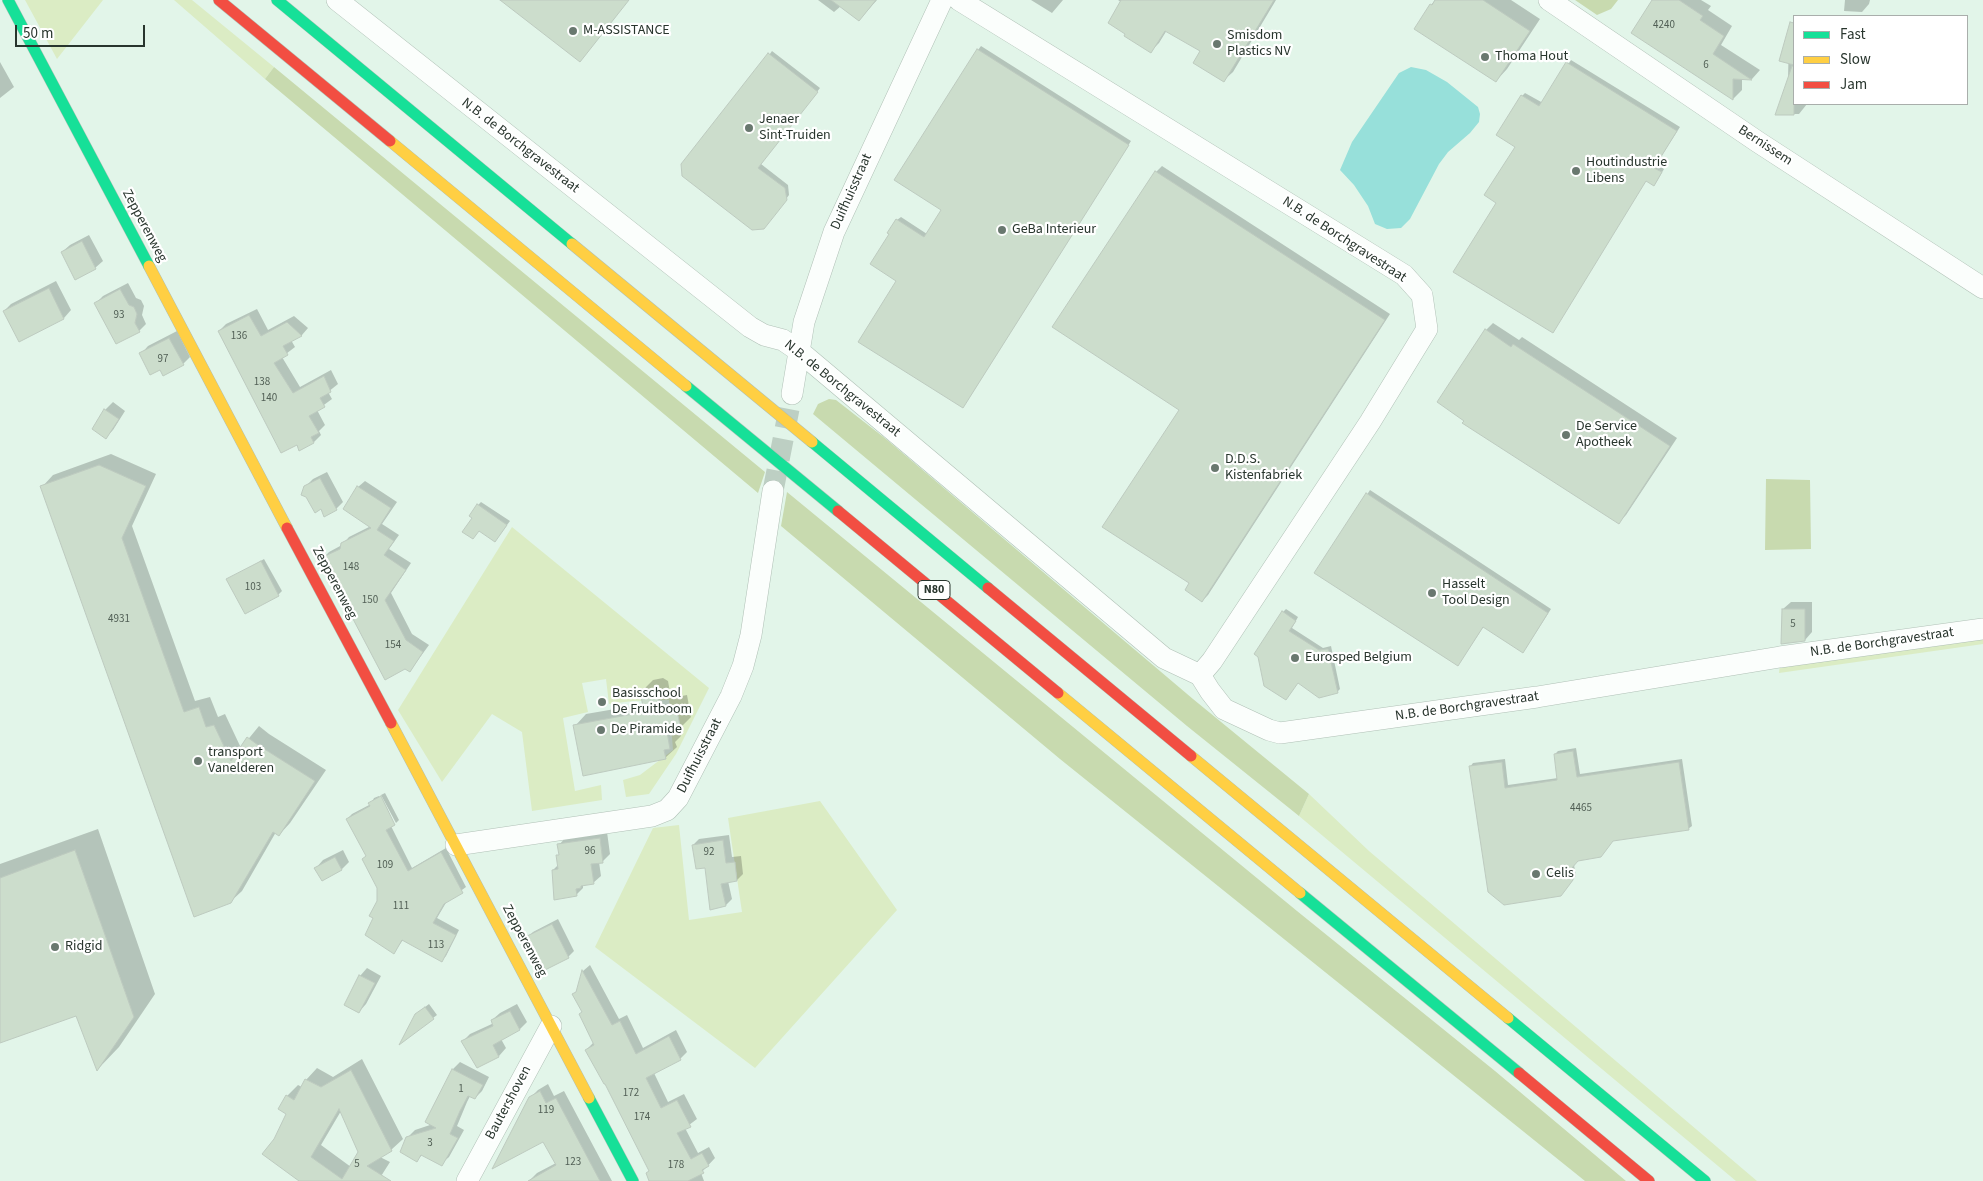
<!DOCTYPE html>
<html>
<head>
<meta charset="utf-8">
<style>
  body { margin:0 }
  #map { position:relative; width:1983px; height:1181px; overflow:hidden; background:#e2f5e9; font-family:"Source Sans 3",sans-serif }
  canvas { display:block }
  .legend { position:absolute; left:1793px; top:15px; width:175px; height:90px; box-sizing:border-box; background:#fff; border:1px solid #a9aeab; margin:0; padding:6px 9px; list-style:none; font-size:15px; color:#28352d }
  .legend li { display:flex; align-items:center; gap:10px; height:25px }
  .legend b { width:25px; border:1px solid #a9aeab }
  .scale { position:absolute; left:15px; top:25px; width:130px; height:22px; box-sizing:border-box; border:2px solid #28352d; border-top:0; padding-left:6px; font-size:15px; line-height:18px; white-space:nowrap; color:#28352d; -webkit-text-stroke:4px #fff; paint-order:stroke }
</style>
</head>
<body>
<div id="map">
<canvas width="1983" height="1181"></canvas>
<ul class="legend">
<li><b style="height:6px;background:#16e098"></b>Fast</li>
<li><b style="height:6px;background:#ffcf43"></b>Slow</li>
<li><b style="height:6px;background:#f24e42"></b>Jam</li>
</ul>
<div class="scale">50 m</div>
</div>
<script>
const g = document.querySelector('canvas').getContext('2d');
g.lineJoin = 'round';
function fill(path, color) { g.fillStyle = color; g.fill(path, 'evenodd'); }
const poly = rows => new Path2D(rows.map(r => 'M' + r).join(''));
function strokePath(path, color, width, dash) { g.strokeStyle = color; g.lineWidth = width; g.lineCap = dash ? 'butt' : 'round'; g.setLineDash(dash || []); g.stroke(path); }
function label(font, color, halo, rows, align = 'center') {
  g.font = font + ' "Source Sans 3",sans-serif'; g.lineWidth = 4.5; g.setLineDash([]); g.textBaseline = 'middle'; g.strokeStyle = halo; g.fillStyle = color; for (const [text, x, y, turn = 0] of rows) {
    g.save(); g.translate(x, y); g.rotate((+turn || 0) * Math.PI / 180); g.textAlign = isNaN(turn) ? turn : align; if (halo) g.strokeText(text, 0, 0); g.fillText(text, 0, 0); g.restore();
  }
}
const green = poly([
  [25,0,103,0,57,59],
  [174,0,192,0,274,67,265,79],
  [512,527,709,688,676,754,649,794,626,797,623,780,640,775,673,750,669,700,633,701,609,704,606,679,582,683,588,712,563,718,575,791,601,785,602,800,532,811,522,732,492,714,442,782,398,710],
  [1983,635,1983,644,1779,673,1780,664],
  [1309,794,1369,851,1757,1181,1736,1181,1299,816],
  [820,801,897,910,755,1068,595,947,653,828,679,825,689,920,742,912,728,818]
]);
const forest = poly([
  [1575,0,1618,0,1611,9,1597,15],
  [274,67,765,472,758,493,265,79],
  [829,399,836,400,886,439,1193,699,1309,794,1299,816,1187,726,813,414,818,404],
  [1766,479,1810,480,1811,549,1765,550],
  [787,492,1297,911,1495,1071,1626,1181,1585,1181,1060,759,781,526]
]);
const water = poly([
  [1411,67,1426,70,1447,82,1478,107,1480,114,1479,122,1470,133,1448,152,1439,164,1410,219,1401,228,1387,229,1375,224,1368,206,1354,185,1340,170,1352,142,1399,73]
]);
const shadow = poly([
  [818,0,877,0,859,20,841,6,834,12],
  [1031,0,1063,0,1052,13],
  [1118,0,1276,0,1233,72,1224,80,1202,51,1167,30,1159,43,1151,51,1121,2],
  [1435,0,1511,0,1540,19,1507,69,1496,81,1431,5],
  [1654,0,1701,0,1711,6,1708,10,1732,26,1721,45,1760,70,1752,79,1742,78,1742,90,1733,99,1633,33],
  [1845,0,1870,0,1869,4,1862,12,1844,11],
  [1794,25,1794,104,1807,104,1799,114,1777,114,1788,81,1789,31],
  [981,46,1131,141,966,403,898,280,897,220,901,217,927,234,942,209,978,50],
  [772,51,820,88,761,164,788,185,789,195,767,224,684,175],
  [1571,60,1680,127,1656,164,1664,169,1657,181,1654,185,1646,180,1553,332,1498,202,1516,146,1522,96,1525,93,1543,103],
  [0,62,14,87,0,98],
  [1162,166,1390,314,1208,595,1202,601,1156,172],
  [89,235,103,261,95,268,62,252,70,245],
  [56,281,71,310,64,318,19,340,4,311,11,304],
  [128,283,136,298,141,300,144,306,142,315,146,324,139,331,96,303,103,296],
  [257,309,268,330,294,316,308,328,302,335,291,340,295,347,282,357,300,387,331,370,338,384,328,392,332,399,317,410,325,425,319,431,321,435,314,442,300,449,219,331,226,324],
  [1493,323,1519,340,1522,337,1677,438,1626,515,1619,522,1486,330],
  [177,331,190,357,183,364,160,369,141,354,148,346],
  [113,402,125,411,113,430,106,437,93,429,105,410],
  [111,454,156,474,132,526,195,701,210,697,218,717,225,714,241,748,259,726,269,734,326,770,290,823,279,835,276,832,242,891,230,902,42,487,53,475],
  [327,472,343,502,336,509,321,508,305,487,313,479],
  [365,481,397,502,382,524,399,535,389,549,411,563,391,593,412,634,429,645,410,671,323,558,329,552,342,545,349,537,371,526,358,487],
  [1370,490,1551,609,1526,648,1484,626,1458,665,1316,573],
  [481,502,510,521,495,541,473,517,478,505],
  [264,559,282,591,278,595,228,580],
  [1791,602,1812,602,1812,632,1805,640,1783,609],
  [1286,609,1298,617,1292,628,1323,648,1331,646,1340,689,1337,692,1298,682,1286,699,1283,612],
  [663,678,668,681,671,698,687,695,691,717,679,729,681,736,675,742,677,747,665,758,575,726,586,714,644,704,641,692,653,680],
  [1576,748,1580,774,1682,759,1692,826,1688,829,1614,840,1578,859,1574,865,1576,876,1564,891,1470,767,1473,763,1505,759,1508,785,1558,778,1555,754,1558,751],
  [385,793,399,820,396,823,381,795],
  [379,796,393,824,391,826,412,868,446,848,466,887,447,901,437,918,459,930,446,956,442,960,403,940,394,952,375,917,378,902,378,888,367,855,347,819,352,814,371,804,374,798],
  [98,829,155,994,119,1047,98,1069,77,1014,0,1042,0,864],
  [607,832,610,854,603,861,599,862,601,876,593,883,583,884,583,888,576,895,553,870,559,864,559,845,566,837],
  [729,835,732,857,741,856,743,874,737,880,728,881,732,899,726,905,711,908,706,866,693,845,699,839],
  [343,850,349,862,342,869,322,879,316,868,323,860],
  [558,919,574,951,568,957,527,938,533,932],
  [590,965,619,1019,627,1015,643,1048,676,1030,687,1052,680,1059,654,1073,668,1102,684,1094,697,1119,685,1128,698,1153,709,1147,715,1158,701,1173,704,1181,651,1181,650,1170,605,1082,586,1050,593,1043,583,1012,574,994,578,990,583,971],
  [367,968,381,976,366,1004,359,1012,360,976],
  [429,1004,437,1015,433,1018,420,1011],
  [517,1004,527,1022,520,1029,501,1039,506,1048,499,1056,478,1067,463,1041,470,1034,494,1023,492,1020,500,1013],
  [362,1059,403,1139,391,1150,380,1157,390,1162,378,1181,301,1181,275,1140,288,1114,287,1096,298,1085,302,1087,306,1080,317,1068,333,1077],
  [341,1111,360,1152,351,1167,321,1145],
  [460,1062,489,1077,482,1091,475,1098,470,1096,467,1102,457,1126,464,1130,449,1157,441,1164,423,1154,417,1160,407,1138,415,1130,433,1124,453,1069],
  [548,1084,554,1096,564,1091,612,1181,529,1181,537,1173,556,1163,530,1098,538,1090]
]);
const building = poly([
  [500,0,629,0,580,62,500,0],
  [831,0,876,0,859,21,831,0],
  [1121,0,1274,0,1224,82,1193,63,1200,51,1165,31,1151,53,1124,36,1125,34,1108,23,1121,0],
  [1435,0,1483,0,1530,31,1496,82,1414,29,1430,4,1432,5,1435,0],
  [1652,0,1679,0,1703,16,1700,20,1724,36,1713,54,1752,80,1733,79,1733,100,1631,33,1652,0],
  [1790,22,1794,23,1794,65,1779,61,1790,22],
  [977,49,1129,145,963,408,858,342,896,281,870,264,889,234,887,233,896,219,924,237,941,210,894,180,977,49],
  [768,53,818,92,758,168,785,188,787,200,764,229,752,230,682,176,681,164,768,53],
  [1566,62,1677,131,1654,168,1662,172,1654,186,1646,181,1553,333,1453,272,1496,203,1484,195,1515,147,1496,135,1521,95,1539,106,1566,62],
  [1792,66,1794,66,1794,115,1775,115,1792,66],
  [1155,171,1385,320,1202,602,1185,590,1189,583,1102,527,1179,410,1052,327,1155,171],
  [82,241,96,269,75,280,61,252,82,241],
  [49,288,64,319,19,342,3,311,49,288],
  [120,289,129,305,134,307,137,314,135,323,140,332,116,344,94,303,120,289],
  [249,315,261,336,287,322,302,336,283,346,288,355,274,363,293,393,324,376,331,392,320,398,325,407,309,416,319,433,311,437,314,443,299,451,297,445,281,453,218,331,249,315],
  [1485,329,1511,347,1513,344,1670,446,1619,524,1462,423,1464,421,1437,402,1485,329],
  [169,338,184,365,163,376,160,370,150,375,139,353,169,338],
  [104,409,119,419,106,439,92,429,104,409],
  [99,465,146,486,122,538,184,712,199,707,206,727,214,725,231,761,247,737,258,745,315,781,279,836,273,832,231,903,194,917,40,486,99,465],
  [320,478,337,510,324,517,321,509,315,513,306,497,301,495,304,486,320,478],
  [357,486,391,508,377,530,394,541,384,555,406,570,385,600,406,640,423,652,410,672,405,669,385,680,321,558,340,549,341,543,371,528,343,509,357,486],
  [1366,493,1548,613,1523,653,1483,627,1458,666,1314,573,1366,493],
  [477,504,507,525,495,542,479,531,473,539,462,532,472,518,469,516,477,504],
  [261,561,279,596,245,614,226,579,261,561],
  [1782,609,1805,609,1805,641,1781,644,1782,609],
  [1282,611,1296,621,1289,631,1319,650,1328,649,1338,693,1319,698,1298,683,1286,700,1264,686,1258,657,1254,654,1282,611],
  [651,689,657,692,660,709,676,706,681,730,667,732,670,749,664,750,666,759,583,776,573,725,644,712,640,691,651,689],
  [1573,751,1577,777,1679,762,1689,830,1613,841,1601,857,1578,861,1571,869,1573,880,1561,896,1504,905,1488,892,1469,766,1502,762,1505,788,1557,780,1554,754,1573,751],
  [381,796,395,825,386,830,408,871,441,852,463,893,444,904,433,923,456,935,442,962,402,940,394,954,365,935,373,918,369,916,377,901,377,888,362,859,366,856,346,819,370,806,368,803,381,796],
  [600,838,603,863,591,864,594,884,581,886,581,888,576,889,577,896,554,900,552,870,558,869,556,855,559,855,557,844,600,838],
  [723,840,726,863,735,862,737,881,721,884,726,906,710,910,705,868,696,869,692,845,723,840],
  [75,850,134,1017,97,1071,76,1016,0,1043,0,878,75,850],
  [335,857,342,870,322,881,314,868,335,857],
  [552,924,569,958,543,971,525,937,552,924],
  [582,970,612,1025,620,1021,636,1054,669,1036,681,1060,646,1078,661,1108,677,1100,691,1127,677,1133,691,1159,702,1153,709,1166,702,1170,704,1173,688,1181,649,1181,646,1173,649,1171,605,1084,604,1084,585,1050,594,1045,579,1014,582,1012,572,994,576,992,582,970],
  [359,975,375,983,359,1013,344,1005,359,975],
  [425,1007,434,1019,399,1045,415,1014,425,1007],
  [510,1011,520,1030,493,1045,499,1057,477,1068,461,1041,493,1026,491,1020,510,1011],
  [452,1069,483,1085,475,1099,468,1096,460,1111,450,1134,458,1138,442,1166,421,1155,417,1162,400,1152,406,1137,436,1128,425,1122,452,1069],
  [351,1070,392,1151,367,1166,391,1181,299,1181,262,1154,274,1139,286,1114,278,1109,286,1095,294,1100,305,1079,321,1087,351,1070],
  [339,1109,358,1152,342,1179,311,1157,339,1109],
  [540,1091,546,1103,556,1098,600,1181,528,1181,556,1165,543,1142,492,1169,529,1097,540,1091]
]);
const streetTunnel = poly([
  [773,491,789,409]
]);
const street = poly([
  [337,0,750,327,764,335,783,340,799,351,1164,658,1200,675,1210,691,1224,709,1269,730,1280,733,1537,697,1780,657,1983,629],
  [959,0,1404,275,1422,295,1427,329,1370,422,1212,661,1200,675],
  [1549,0,1758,142,1983,288],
  [792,394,804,322,834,232,942,0],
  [456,845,652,816,667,810,678,798,731,696,743,666,751,635,773,491],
  [467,1181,551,1026]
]);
const fast = poly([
  [8,0,149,266],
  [277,0,572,244],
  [686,386,838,511],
  [812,442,988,588],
  [1300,893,1519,1073],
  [1508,1018,1705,1181],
  [589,1098,633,1181]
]);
const slow = poly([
  [390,141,686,386],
  [572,244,812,442],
  [149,266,287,528],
  [1058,693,1300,893],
  [391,723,589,1098],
  [1191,756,1508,1018]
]);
const jam = poly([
  [219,0,390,141],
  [838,511,1058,693],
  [287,528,391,723],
  [988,588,1191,756],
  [1519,1073,1649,1181]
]);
const markers = [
  [573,31,5,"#69786f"],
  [1217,44,5,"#69786f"],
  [1485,57,5,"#69786f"],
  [749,128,5,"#69786f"],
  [1576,171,5,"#69786f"],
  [1002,230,5,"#69786f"],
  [1566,435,5,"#69786f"],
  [1215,468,5,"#69786f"],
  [1432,593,5,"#69786f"],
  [1295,658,5,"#69786f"],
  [602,702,5,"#69786f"],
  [601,730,5,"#69786f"],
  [198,761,5,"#69786f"],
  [1536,874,5,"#69786f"],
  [55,947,5,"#69786f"]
];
const numberNames = [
  ["4240",1664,26],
  ["6",1706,66],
  ["93",119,316],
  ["136",239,337],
  ["97",163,360],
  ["138",262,383],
  ["140",269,399],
  ["148",351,568],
  ["103",253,588],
  ["150",370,601],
  ["4931",119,620],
  ["5",1793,625],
  ["154",393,646],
  ["4465",1581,809],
  ["96",590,852],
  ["92",709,853],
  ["109",385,866],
  ["111",401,907],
  ["113",436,946],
  ["1",461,1090],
  ["172",631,1094],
  ["119",546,1111],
  ["174",642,1118],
  ["3",430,1144],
  ["123",573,1163],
  ["5",357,1165],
  ["178",676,1166]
];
const shields = [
  [934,590,32]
];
const shieldNames = [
  ["N80",934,590]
];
const poiNames = [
  ["M-ASSISTANCE",583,31],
  ["Smisdom",1227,36],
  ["Plastics NV",1227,52],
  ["Thoma Hout",1495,57],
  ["Jenaer",759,120],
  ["Sint-Truiden",759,136],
  ["Houtindustrie",1586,163],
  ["Libens",1586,179],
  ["GeBa Interieur",1012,230],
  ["De Service",1576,427],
  ["Apotheek",1576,443],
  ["D.D.S.",1225,460],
  ["Kistenfabriek",1225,476],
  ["Hasselt",1442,585],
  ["Tool Design",1442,601],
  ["Eurosped Belgium",1305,658],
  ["Basisschool",612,694],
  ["De Fruitboom",612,710],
  ["De Piramide",611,730],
  ["transport",208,753],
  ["Vanelderen",208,769],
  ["Celis",1546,874],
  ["Ridgid",65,947]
];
const streetNames = [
  ["N.B. de Borchgravestraat",520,146,38],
  ["Bernissem",1765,146,33],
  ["Duifhuisstraat",852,192,-66],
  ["Zepperenweg",144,226,62],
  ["N.B. de Borchgravestraat",1344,240,33],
  ["N.B. de Borchgravestraat",842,389,39],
  ["Zepperenweg",334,583,62],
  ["N.B. de Borchgravestraat",1882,643,-8],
  ["N.B. de Borchgravestraat",1467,707,-8],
  ["Duifhuisstraat",700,756,-63],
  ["Zepperenweg",524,941,62],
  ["Bautershoven",509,1103,-62]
];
fill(green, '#dbecc4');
fill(forest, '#c8daaf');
fill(water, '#97e0da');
fill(shadow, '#0003');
fill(building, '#cdc');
strokePath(building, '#bdcabf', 1);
strokePath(streetTunnel, '#bdcfc3', 21, [21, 11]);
strokePath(street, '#b0c0b6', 22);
strokePath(fast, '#b0c0b6', 12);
strokePath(slow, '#b0c0b6', 12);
strokePath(jam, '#b0c0b6', 12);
strokePath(street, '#fbfefc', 21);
strokePath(fast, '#16e098', 11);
strokePath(slow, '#ffcf43', 11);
strokePath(jam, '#f24e42', 11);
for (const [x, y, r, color] of markers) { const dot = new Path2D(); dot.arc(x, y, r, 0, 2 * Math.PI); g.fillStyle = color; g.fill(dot); strokePath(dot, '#fff', 2); }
label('11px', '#515f55', null, numberNames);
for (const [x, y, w] of shields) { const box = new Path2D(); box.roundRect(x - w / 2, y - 9.5, w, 19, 4); g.fillStyle = '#fff'; g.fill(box); strokePath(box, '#28352d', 1); }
label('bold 12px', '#28352d', null, shieldNames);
label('14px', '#28352d', '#fff', poiNames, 'left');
label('14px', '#28352d', '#fff', streetNames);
</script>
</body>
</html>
